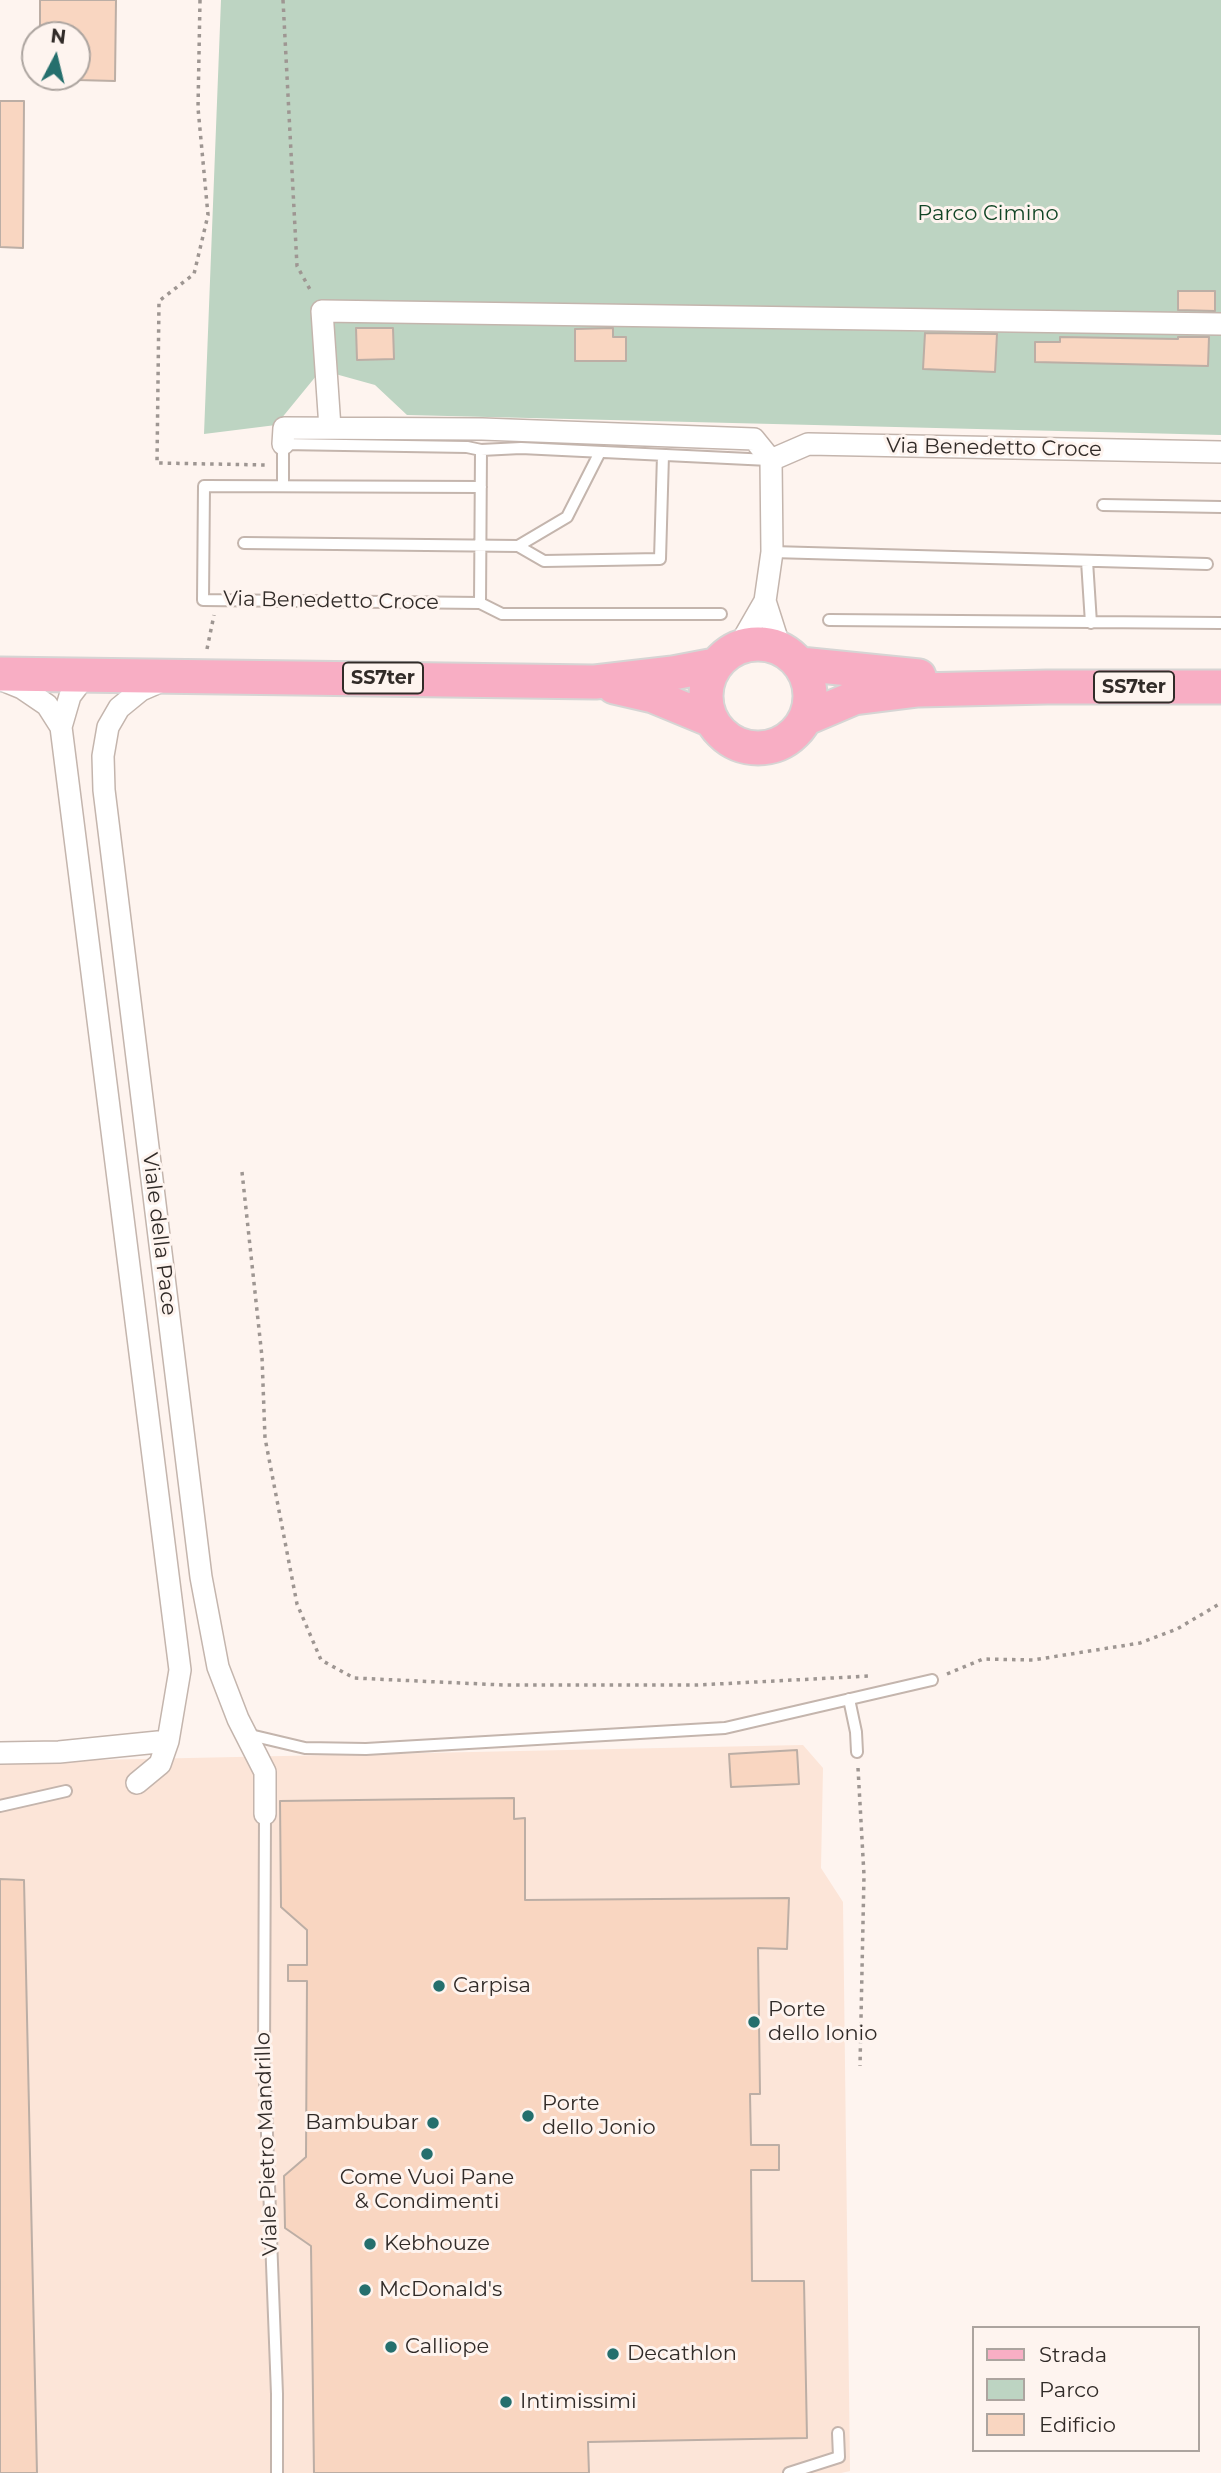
<!DOCTYPE html>
<html>
<head>
<meta charset="utf-8">
<style>
  body { margin:0 }
  #map { position:relative; width:1221px; height:2473px; overflow:hidden; background:#fef4ef; font-family:Montserrat,sans-serif }
  canvas { display:block }
  .legend { position:absolute; left:972px; top:2326px; width:228px; height:126px; box-sizing:border-box; background:#fef4ef; border:2px solid #aca49f; margin:0; padding:9px 12px; list-style:none; font-size:21px; color:#312b28 }
  .legend li { display:flex; align-items:center; gap:14px; height:35px }
  .legend b { width:35px; border:2px solid #aca49f }
  .north { position:absolute; left:21px; top:21px; width:70px; height:70px; box-sizing:border-box; background:#fef4ef; border:2px solid #aca49f; border-radius:50%; rotate:7deg; font-size:19px; font-weight:700; line-height:28px; text-align:center; color:#312b28 }
  .north::after { content:''; display:block; margin:auto; width:24px; height:32px; background:#256f6d; clip-path:polygon(50% 0,100% 100%,50% 72%,0 100%) }
</style>
</head>
<body>
<div id="map">
<canvas width="1221" height="2473"></canvas>
<ul class="legend">
<li><b style="height:9px;background:#f8aec4"></b>Strada</li>
<li><b style="height:19px;background:#bdd4c2"></b>Parco</li>
<li><b style="height:19px;background:#f9d6c1"></b>Edificio</li>
</ul>
<div class="north">N</div>
</div>
<script>
const g = document.querySelector('canvas').getContext('2d');
g.lineJoin = 'round';
function fill(path, color) { g.fillStyle = color; g.fill(path, 'evenodd'); }
const poly = rows => new Path2D(rows.map(r => 'M' + r).join(''));
function strokePath(path, color, width, dash) { g.strokeStyle = color; g.lineWidth = width; g.lineCap = dash ? 'butt' : 'round'; g.setLineDash(dash || []); g.stroke(path); }
function label(font, color, halo, rows, align = 'center') {
  g.font = font + ' Montserrat,sans-serif'; g.lineWidth = 6; g.setLineDash([]); g.textBaseline = 'middle'; g.strokeStyle = halo; g.fillStyle = color; for (const [text, x, y, turn = 0] of rows) {
    g.save(); g.translate(x, y); g.rotate((+turn || 0) * Math.PI / 180); g.textAlign = isNaN(turn) ? turn : align; if (halo) g.strokeText(text, 0, 0); g.fillText(text, 0, 0); g.restore();
  }
}
const built = poly([
  [803,1745,823,1768,821,1868,843,1902,850,2471,841,2473,0,2473,0,1762]
]);
const green = poly([
  [221,0,1221,0,1221,435,407,415,375,385,321,370,276,425,204,434]
]);
const building = poly([
  [40,0,116,0,115,81,77,80,77,35,40,35,40,0],
  [0,101,24,101,23,248,0,247,0,101],
  [1178,291,1215,291,1215,311,1178,310,1178,291],
  [356,328,393,328,394,359,357,360,356,328],
  [613,328,613,337,626,337,626,361,575,361,575,329,613,328],
  [925,333,997,334,995,372,923,369,925,333],
  [1060,337,1178,339,1178,337,1209,337,1208,366,1035,362,1035,342,1060,342,1060,337],
  [797,1750,799,1784,731,1787,729,1754,797,1750],
  [514,1798,514,1819,525,1818,525,1900,789,1898,787,1949,758,1948,760,2094,750,2094,751,2145,779,2145,779,2170,751,2170,752,2281,804,2281,807,2438,588,2442,589,2473,314,2473,311,2246,285,2228,284,2176,306,2157,307,1981,288,1981,288,1965,307,1965,307,1930,281,1907,280,1801,514,1798],
  [0,1879,24,1880,37,2473,0,2473,0,1879]
]);
const path = poly([
  [200,0,198,108,208,215,194,274,159,301,157,463,267,465],
  [283,0,297,266,312,293],
  [207,649,214,615],
  [242,1172,262,1357,265,1438,297,1604,321,1660,354,1678,503,1685,698,1685,870,1676],
  [947,1674,983,1659,1033,1660,1140,1643,1177,1629,1221,1603],
  [858,1768,864,1875,860,2066]
]);
const lane = poly([
  [283,486,283,444,467,447,481,450,521,448,769,460],
  [481,487,204,486,203,600,480,603,502,614,721,614],
  [1103,505,1221,507],
  [244,543,518,546,567,517,600,452],
  [518,546,544,561,660,559,663,455],
  [772,552,1207,564],
  [1087,561,1091,623],
  [480,603,481,450],
  [829,620,1221,623],
  [849,1699,856,1732,857,1752],
  [246,1734,305,1748,366,1749,725,1728,932,1680],
  [0,1806,66,1791],
  [265,1814,264,2056,277,2394,277,2473],
  [789,2473,839,2457,838,2433]
]);
const street = poly([
  [330,428,322,311,1221,324],
  [283,444,284,428,482,429,754,439,771,460,772,552,765,601,738,648],
  [771,460,808,444,1221,452],
  [765,601,780,648],
  [2,680,22,688,47,705,61,727,180,1670,168,1741,160,1764,137,1783],
  [164,680,141,690,119,708,108,727,103,756,104,790,201,1577,218,1667,238,1719,265,1772,265,1814],
  [61,727,70,696,86,675],
  [0,1753,59,1752,168,1741]
]);
const primary = poly([
  '706 696a52 52 0 1 1 104 0a52 52 0 1 1-104 0Z',
  [800,664,919,676],
  [0,674,595,682,673,673,715,665],
  [614,687,653,696,711,720],
  [807,718,854,698,918,690,1047,687,1221,687]
]);
const markers = [
  [439,1986,7,"#256f6d"],
  [754,2022,7,"#256f6d"],
  [528,2116,7,"#256f6d"],
  [433,2123,7,"#256f6d"],
  [427,2154,7,"#256f6d"],
  [370,2244,7,"#256f6d"],
  [365,2290,7,"#256f6d"],
  [391,2347,7,"#256f6d"],
  [613,2354,7,"#256f6d"],
  [506,2402,7,"#256f6d"]
];
const shields = [
  [383,678,80],
  [1134,687,80]
];
const shieldNames = [
  ["SS7ter",383,678],
  ["SS7ter",1134,687]
];
const parkNames = [
  ["Parco Cimino",988,214]
];
const streetNames = [
  ["Via Benedetto Croce",994,448,1],
  ["Via Benedetto Croce",331,601,1],
  ["Viale della Pace",159,1234,83],
  ["Viale Pietro Mandrillo",267,2144,-92]
];
const poiNames = [
  ["Carpisa",453,1986],
  ["Porte",768,2010],
  ["dello Ionio",768,2034],
  ["Porte",542,2104],
  ["dello Jonio",542,2128],
  ["Bambubar",419,2123,"right"],
  ["Come Vuoi Pane",427,2178,"center"],
  ["& Condimenti",427,2202,"center"],
  ["Kebhouze",384,2244],
  ["McDonald's",379,2290],
  ["Calliope",405,2347],
  ["Decathlon",627,2354],
  ["Intimissimi",520,2402]
];
fill(built, '#fce5d8');
fill(green, '#bdd4c2');
fill(building, '#f9d6c1');
strokePath(building, '#bcaea5', 2);
strokePath(lane, '#c4b5ad', 14);
strokePath(street, '#c4b5ad', 24);
strokePath(primary, '#d6d5d4', 37);
strokePath(path, '#9e9692', 3.5, [3.5, 5]);
strokePath(lane, '#fff', 10);
strokePath(street, '#fff', 21);
strokePath(primary, '#f8aec4', 33);
for (const [x, y, r, color] of markers) { const dot = new Path2D(); dot.arc(x, y, r, 0, 2 * Math.PI); g.fillStyle = color; g.fill(dot); strokePath(dot, '#fef4ef', 2.5); }
for (const [x, y, w] of shields) { const box = new Path2D(); box.roundRect(x - w / 2, y - 15.5, w, 31, 5); g.fillStyle = '#fef4ef'; g.fill(box); strokePath(box, '#312b28', 2); }
label('bold 19px', '#312b28', null, shieldNames);
label('21px', '#124626', '#fef4ef', parkNames);
label('21px', '#312b28', '#fef4ef', streetNames);
label('21px', '#312b28', '#fef4ef', poiNames, 'left');
</script>
</body>
</html>
